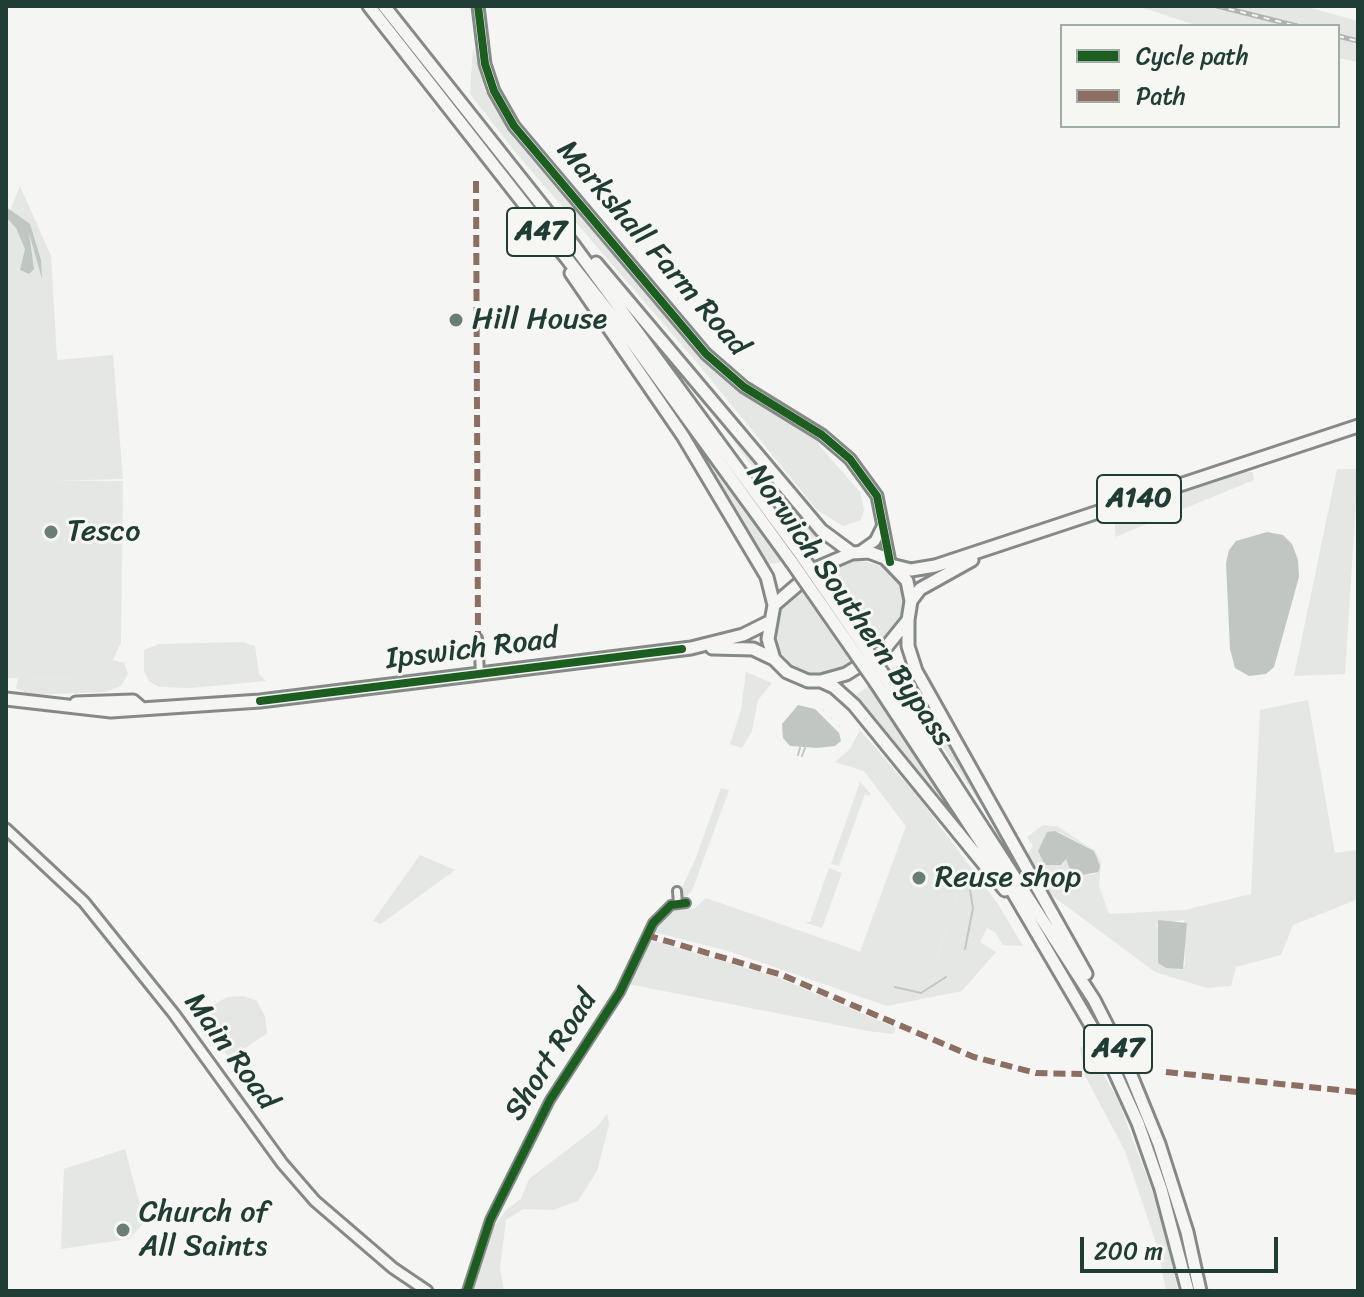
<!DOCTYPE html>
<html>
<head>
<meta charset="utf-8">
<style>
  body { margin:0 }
  #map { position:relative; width:1364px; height:1297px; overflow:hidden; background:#f5f5f3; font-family:Sriracha,sans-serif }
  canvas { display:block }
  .frame { position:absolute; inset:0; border:8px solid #1f3d34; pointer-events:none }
  .legend { position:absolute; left:1060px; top:24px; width:280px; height:104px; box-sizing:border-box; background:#f6f6f2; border:2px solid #a0aca6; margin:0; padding:10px 14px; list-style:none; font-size:24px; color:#1f3d34 }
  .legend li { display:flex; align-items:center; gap:16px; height:40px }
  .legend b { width:40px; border:2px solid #a0aca6 }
  .scale { position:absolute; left:1080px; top:1237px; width:198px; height:36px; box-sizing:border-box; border:4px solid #1f3d34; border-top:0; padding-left:10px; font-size:24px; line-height:28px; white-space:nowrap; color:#1f3d34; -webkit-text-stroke:6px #f6f6f2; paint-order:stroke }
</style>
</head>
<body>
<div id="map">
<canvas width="1364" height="1297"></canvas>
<div class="frame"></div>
<ul class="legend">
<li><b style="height:10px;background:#1b5e20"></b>Cycle path</li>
<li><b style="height:10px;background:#8d6e63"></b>Path</li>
</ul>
<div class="scale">200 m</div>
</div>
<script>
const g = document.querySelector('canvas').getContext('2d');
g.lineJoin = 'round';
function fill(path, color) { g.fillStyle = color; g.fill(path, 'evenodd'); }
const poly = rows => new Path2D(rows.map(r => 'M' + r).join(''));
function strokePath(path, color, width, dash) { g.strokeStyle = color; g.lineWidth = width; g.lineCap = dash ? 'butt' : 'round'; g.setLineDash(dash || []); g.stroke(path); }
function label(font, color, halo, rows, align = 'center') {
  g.font = font + ' Sriracha,sans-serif'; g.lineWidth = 6; g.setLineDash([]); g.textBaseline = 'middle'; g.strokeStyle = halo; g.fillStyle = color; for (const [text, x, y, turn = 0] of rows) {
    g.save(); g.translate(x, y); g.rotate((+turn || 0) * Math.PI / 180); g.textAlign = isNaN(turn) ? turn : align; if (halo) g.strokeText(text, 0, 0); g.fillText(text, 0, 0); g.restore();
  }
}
const built = poly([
  [1138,6,1311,8,1358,21,1358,62,1338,58,1338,26,1198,26],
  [7,480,123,481,121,642,113,660,90,679,6,678],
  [906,826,955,891,957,902,933,967,918,972,860,952]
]);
const green = poly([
  [473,48,485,91,522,148,703,358,769,409,817,436,819,445,860,492,864,510,861,520,843,526,817,510,699,365,516,153,470,94],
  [20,186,51,256,57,360,113,355,123,479,6,482,6,220],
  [713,409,777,486,817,538,808,543,711,410],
  [1337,469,1358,469,1345,674,1294,676],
  [717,470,783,562,766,564,714,472],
  [1237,472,1253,472,1254,480,1115,537,1115,514],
  [859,560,884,567,900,583,905,603,900,625,882,646,840,672,813,677,794,670,776,645,775,629,781,610,813,580,844,563],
  [243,642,255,646,259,674,266,681,190,688,159,687,149,681,144,671,144,650,159,644],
  [113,660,124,663,128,674,121,686,105,692,30,695,16,688,18,678,90,679],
  [905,661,981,799,1023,869,892,669],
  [746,672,772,683,758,700,752,731,742,748,730,744,741,710],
  [870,685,917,756,981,847,856,695],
  [1308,700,1335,853,1358,850,1358,899,1293,925,1281,955,1236,967,1231,986,1207,988,1155,972,1050,894,1027,855,1033,846,1027,837,1043,825,1057,826,1095,851,1101,862,1099,886,1109,914,1185,910,1251,894,1260,710],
  [1047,832,1059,832,1089,848,1099,862,1095,874,1081,876,1066,859,1062,865,1046,865,1038,851],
  [1184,920,1185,966,1178,970,1156,924],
  [860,730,918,797,998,904,1023,946,1003,945,995,932,987,928,980,942,996,952,962,991,887,1006,728,951,654,932,670,912,695,908,706,898,918,972,933,967,957,902,955,891,864,771,835,762,850,749],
  [856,777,870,793,870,796,865,794,839,866,831,864,860,782],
  [721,788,729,790,692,891,683,900,679,894,695,860],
  [420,855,455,870,381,924,373,921],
  [829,868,842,873,822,928,804,922,810,922],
  [648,939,779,978,896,1028,893,1034,868,1031,628,984],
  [243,996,257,1001,265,1016,267,1033,231,1058,205,1036,205,1023,212,1006,227,997],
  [1087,1045,1119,1102,1163,1221,1178,1291,1166,1291,1158,1249,1125,1151,1085,1076,1080,1048],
  [607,1114,609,1125,597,1171,578,1201,553,1210,523,1209,506,1220,500,1268,504,1291,471,1291,490,1232,506,1210,521,1199,529,1179,597,1127],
  [125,1149,143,1216,142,1225,129,1239,61,1249,64,1169]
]);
const water = poly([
  [6,207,30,224,41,260,42,279,29,233,34,269,29,274,20,270,25,249,16,228,6,217],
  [1267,532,1283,535,1292,544,1298,560,1299,577,1274,667,1266,674,1249,676,1235,668,1230,649,1226,563,1229,550,1236,541],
  [798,705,815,709,839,733,841,741,835,746,818,748,790,746,783,738,782,724],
  [1055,831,1094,851,1100,866,1098,872,1073,877,1066,859,1061,865,1045,865,1038,851,1047,832],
  [1158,920,1187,923,1183,969,1166,968,1158,963]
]);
const stream = poly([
  [798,755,800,748],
  [802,756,805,748],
  [965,949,973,908,970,890],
  [895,987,921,993,946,977]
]);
const street = poly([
  [478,638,480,673],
  [677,891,678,904],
  [467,1291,490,1220,550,1100,620,992,653,923,671,905,686,903]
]);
const secondary = poly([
  [478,6,485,64,494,91,514,126,706,354,744,387,822,435,850,459,877,496,890,562],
  [858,553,875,541,882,527],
  [6,829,84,902,174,1014,282,1163,315,1201,393,1268,427,1291]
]);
const highway = poly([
  [369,6,626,334,791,561],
  [384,6,572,243,801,555],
  [596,263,821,530,852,553],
  [571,273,683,436,767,577,774,605],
  [869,552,885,558,907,581,911,601,908,620,883,651,846,674,821,681,808,681,787,672,774,659,768,639,774,605,817,568,852,553,869,552],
  [895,566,911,570,935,566,1358,426],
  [911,601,920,589,972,560],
  [908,620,908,646,916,671,1086,974],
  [712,648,753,649,774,659],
  [886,678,1094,1000,1126,1063,1159,1144,1187,1232,1200,1291],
  [821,681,834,687,854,705,1005,890],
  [876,683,1007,882,1103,1046,1138,1123,1161,1189,1188,1291],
  [6,699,111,711,260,701,691,648,743,635,769,622],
  [76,703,133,701,140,707]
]);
const rail = poly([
  [1217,6,1297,26],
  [1338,36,1358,41]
]);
const highwayBridge = poly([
  [801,555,886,678],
  [791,561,876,683]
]);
const quiet = poly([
  [476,181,478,638],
  [646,935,782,975,974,1057,1036,1073,1082,1074],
  [1166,1072,1358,1092]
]);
const cycleway = poly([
  [478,6,485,64,494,91,514,126,706,354,744,387,822,435,850,459,877,496,890,562],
  [260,701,682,649],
  [467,1291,490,1220,550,1100,620,992,653,923,671,905,686,903]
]);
const markers = [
  [456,320,8,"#6a7d77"],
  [51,532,8,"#6a7d77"],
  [919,878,8,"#6a7d77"],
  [123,1230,8,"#6a7d77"]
];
const shields = [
  [541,232,68],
  [1139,499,84],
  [1118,1049,68]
];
const shieldNames = [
  ["A47",541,232],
  ["A140",1139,499],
  ["A47",1118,1049]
];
const streetNames = [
  ["Markshall Farm Road",652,249,49],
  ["Norwich Southern Bypass",849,606,55],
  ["Ipswich Road",472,650,-7],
  ["Main Road",230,1052,54],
  ["Short Road",552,1056,-58]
];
const poiNames = [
  ["Hill House",472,320],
  ["Tesco",67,532],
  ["Reuse shop",935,878],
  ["Church of",139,1213],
  ["All Saints",139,1247]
];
fill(built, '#e5e7e4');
fill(green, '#e4e7e3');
fill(water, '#c0c7c3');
strokePath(stream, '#c0c7c3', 2);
strokePath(street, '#858a88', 12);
strokePath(secondary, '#858a88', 15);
strokePath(highway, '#858a88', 17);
strokePath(street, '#f5f5f3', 6);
strokePath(secondary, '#f5f5f3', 9);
strokePath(highway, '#f5f5f3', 11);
strokePath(rail, '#b0b4b2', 5);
strokePath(rail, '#f6f6f2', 2, [6]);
strokePath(highwayBridge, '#858a88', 17, []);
strokePath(highwayBridge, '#f5f5f3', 11);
strokePath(quiet, '#8d6e63', 6, [12, 6]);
strokePath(cycleway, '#1b5e20', 8);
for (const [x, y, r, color] of markers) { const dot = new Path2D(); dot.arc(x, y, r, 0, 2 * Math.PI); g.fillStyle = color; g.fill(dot); strokePath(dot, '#f6f6f2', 3); }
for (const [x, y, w] of shields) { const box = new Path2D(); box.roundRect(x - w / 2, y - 24, w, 48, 6); g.fillStyle = '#f6f6f2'; g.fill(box); strokePath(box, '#1f3d34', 2); }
label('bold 28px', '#1f3d34', null, shieldNames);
label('30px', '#1f3d34', '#f6f6f2', streetNames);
label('30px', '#1f3d34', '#f6f6f2', poiNames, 'left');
</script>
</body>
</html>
